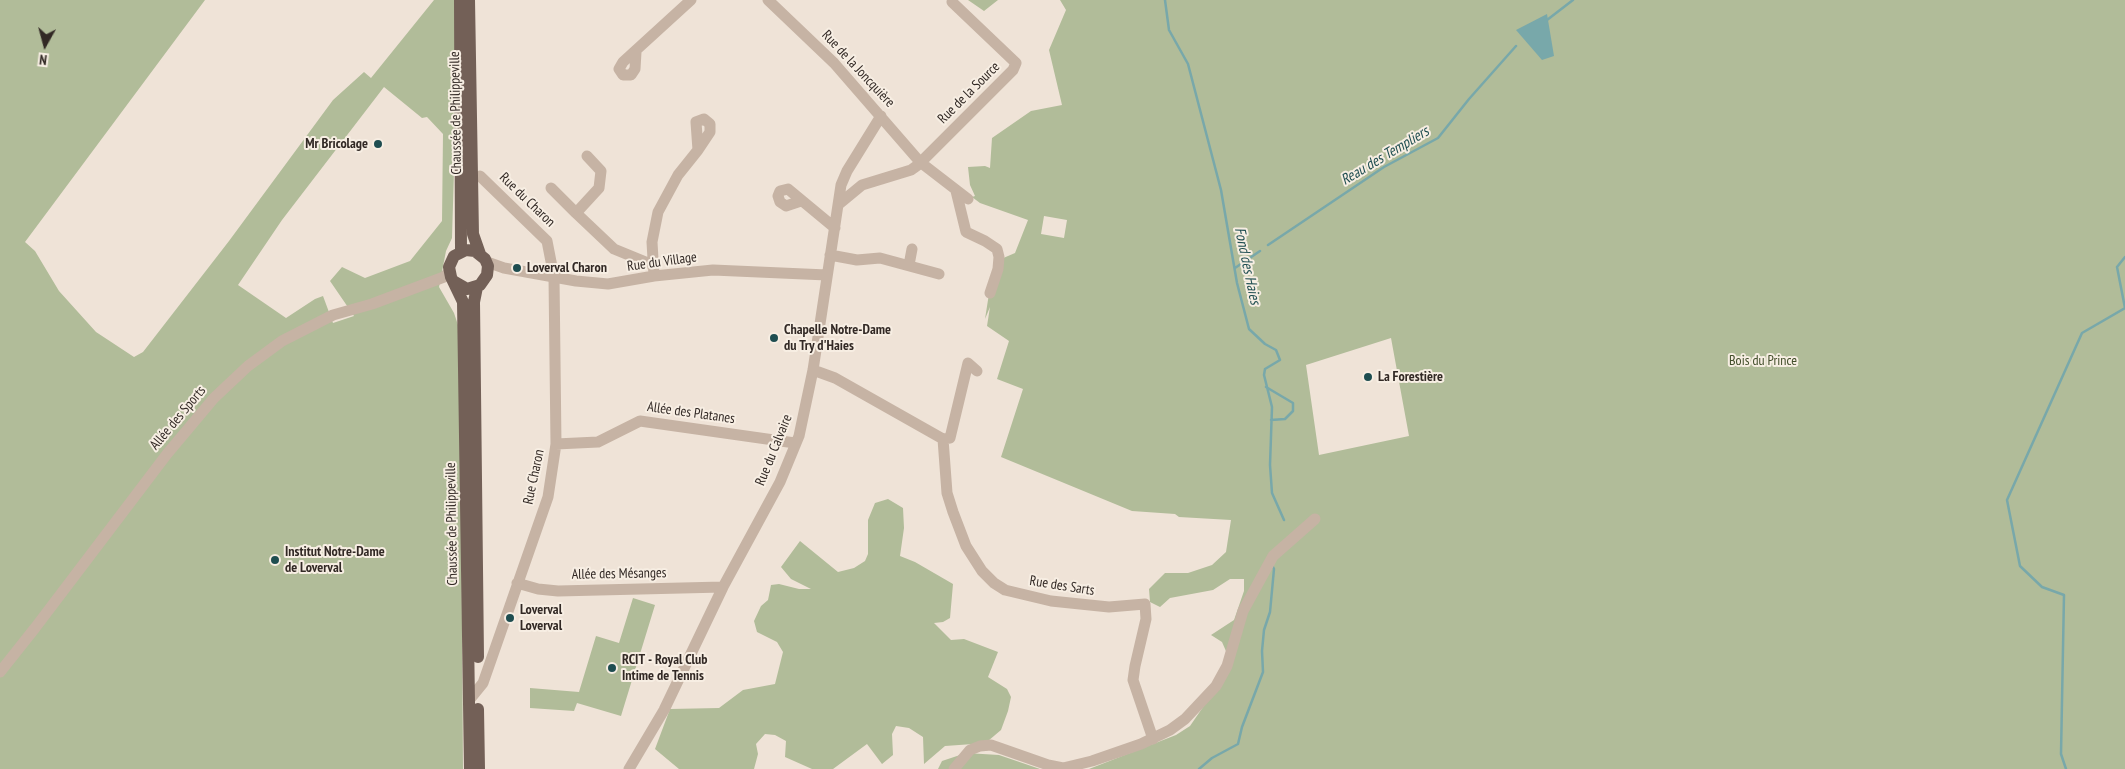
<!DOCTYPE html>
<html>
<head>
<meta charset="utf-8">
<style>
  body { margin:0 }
  #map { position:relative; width:2125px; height:769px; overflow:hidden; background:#efe3d7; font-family:"PT Sans Narrow",sans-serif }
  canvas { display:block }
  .north { position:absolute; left:20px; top:20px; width:50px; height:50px; -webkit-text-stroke:4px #f7eee3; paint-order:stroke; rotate:187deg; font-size:14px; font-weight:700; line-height:20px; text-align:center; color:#322925 }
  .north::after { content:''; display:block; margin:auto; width:18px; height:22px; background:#322925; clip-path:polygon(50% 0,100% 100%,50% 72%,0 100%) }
</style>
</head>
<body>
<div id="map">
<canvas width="2125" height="769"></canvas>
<div class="north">N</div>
</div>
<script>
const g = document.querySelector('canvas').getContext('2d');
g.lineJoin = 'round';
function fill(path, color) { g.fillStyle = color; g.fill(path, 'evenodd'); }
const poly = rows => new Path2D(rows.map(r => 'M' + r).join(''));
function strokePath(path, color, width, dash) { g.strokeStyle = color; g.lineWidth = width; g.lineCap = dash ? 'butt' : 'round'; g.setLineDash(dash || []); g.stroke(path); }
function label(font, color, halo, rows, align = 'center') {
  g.font = font + ' "PT Sans Narrow",sans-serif'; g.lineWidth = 4; g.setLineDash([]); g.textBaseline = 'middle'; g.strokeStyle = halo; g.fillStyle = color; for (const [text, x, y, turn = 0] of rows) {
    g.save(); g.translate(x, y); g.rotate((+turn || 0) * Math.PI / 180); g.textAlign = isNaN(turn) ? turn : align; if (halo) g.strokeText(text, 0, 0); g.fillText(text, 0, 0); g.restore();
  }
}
const green = poly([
  [0,0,205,0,25,242,35,251,59,291,96,332,134,357,143,352,229,241,333,100,364,72,371,78,434,0,455,0,456,104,452,238,446,251,439,287,454,313,460,331,463,769,0,769],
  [384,87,422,118,427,117,443,134,442,221,410,261,365,278,342,267,330,281,354,316,333,323,323,296,315,299,286,318,238,285,282,220],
  [968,0,998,0,984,11],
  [1060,0,2125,0,2125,769,1089,769,1176,735,1190,726,1212,694,1229,658,1222,642,1211,635,1234,620,1244,591,1244,579,1230,579,1213,590,1170,598,1160,607,1150,602,1149,589,1165,573,1188,573,1212,565,1226,552,1231,520,1179,517,1175,514,1132,511,1001,457,1023,389,997,379,1009,341,987,326,990,307,985,319,994,262,1015,253,1028,220,980,203,972,197,975,196,970,185,968,167,985,166,990,168,992,138,1031,111,1062,105,1049,50,1066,10],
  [1044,216,1067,220,1064,238,1041,234],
  [1391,338,1409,436,1319,455,1306,365],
  [888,499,903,508,904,528,900,556,915,562,953,584,950,618,943,622,934,623,951,640,964,639,998,652,988,677,1007,689,1011,697,1008,711,1001,730,988,741,973,744,945,746,924,764,923,737,909,728,896,726,892,734,893,755,882,764,867,744,833,769,812,769,785,757,786,741,775,735,765,734,756,744,758,754,754,769,679,769,655,749,670,709,719,708,743,690,775,684,783,652,777,642,757,632,754,621,761,606,768,600,771,585,779,584,799,589,811,589,791,579,781,567,800,541,838,572,854,568,865,561,868,554,868,520,875,503],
  [633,598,655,605,621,716,577,703,574,711,530,708,530,688,579,692,596,636,619,643],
  [966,753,999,755,1040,769,938,769,942,761]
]);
const water = poly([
  [1547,14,1554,56,1542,60,1516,30]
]);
const stream = poly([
  [1165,0,1169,30,1188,64,1221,190,1237,283,1249,329,1265,344,1276,350,1280,360,1265,369,1264,375,1272,407,1270,465,1272,493,1284,520],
  [1547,20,1573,0],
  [1268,245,1384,167,1438,138,1469,99,1516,46],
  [1235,268,1260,251],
  [1266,387,1293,403,1293,411,1285,419,1271,420],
  [1199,769,1212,758,1238,744,1242,727,1263,672,1262,651,1264,630,1270,612,1274,569,1272,565],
  [2066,769,2061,754,2064,595,2042,587,2020,566,2007,500,2082,333,2125,308,2117,267,2125,257]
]);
const minor = poly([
  [768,0,834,63,920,162,968,199],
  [636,52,635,69,631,75,623,75,619,69,623,62,691,0],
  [587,156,601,171,599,188,576,213,614,249,653,265],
  [551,188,576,213],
  [956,191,966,232,985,241,997,249,999,257,998,269,990,293],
  [801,201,786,206,780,202,778,196,780,191,788,189,835,228],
  [839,204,862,185,911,170,918,165,1013,70,1016,63,952,2],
  [830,255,857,260,880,258,939,274],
  [487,262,504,268,576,281,608,284,654,276,713,270,827,275],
  [909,265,912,249],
  [654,276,652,242,658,212,678,175,698,150,696,122,704,119,710,124,710,132,698,150],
  [813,370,835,378,943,439,947,493,953,512,966,546,982,571,994,583,1005,590,1051,601,1109,607,1145,604,1146,619,1135,666,1133,680,1153,739],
  [943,439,950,438,968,363,977,371],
  [556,444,598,442,640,421,795,443],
  [517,583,538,589,558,591,723,587],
  [0,672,35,628,167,454,214,398,248,366,282,341,333,315,372,304,444,277,449,272],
  [470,699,483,683,548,497,556,444,554,277,547,241,480,176],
  [629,769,664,710,723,587,780,482,799,436,813,370,841,185,847,171,881,116],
  [954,769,970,750,980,746,991,745,1048,765,1063,768,1092,761,1141,744,1170,730,1185,719,1216,686,1227,666,1243,611,1273,556,1315,519]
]);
const major = poly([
  [460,0,461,252],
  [469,0,473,234,480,254],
  [453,281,467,289,480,285,487,275,488,266,485,259,475,251,466,250,454,256,449,267,451,277,463,302,470,769],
  [477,287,474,302,478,657],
  [478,709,479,769]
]);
const markers = [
  [378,144,5,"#1e4d50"],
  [517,268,5,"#1e4d50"],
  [774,338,5,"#1e4d50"],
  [1368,377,5,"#1e4d50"],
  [275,560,5,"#1e4d50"],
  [510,618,5,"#1e4d50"],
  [612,668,5,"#1e4d50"]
];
const streetNames = [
  ["Rue de la Joncquière",858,69,47],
  ["Rue de la Source",969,93,-45],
  ["Chaussée de Philippeville",456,113,-91],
  ["Rue du Charon",527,200,44],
  ["Rue du Village",662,262,-8],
  ["Allée des Platanes",691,413,8],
  ["Allée des Sports",178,418,-50],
  ["Rue du Calvaire",774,450,-68],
  ["Rue Charon",534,477,-78],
  ["Chaussée de Philippeville",452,524,-91],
  ["Allée des Mésanges",619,574,-1],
  ["Rue des Sarts",1062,586,9]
];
const poiNames = [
  ["Mr Bricolage",368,144,"right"],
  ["Loverval Charon",527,268],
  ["Chapelle Notre-Dame",784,330],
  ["du Try d'Haies",784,346],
  ["La Forestière",1378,377],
  ["Institut Notre-Dame",285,552],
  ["de Loverval",285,568],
  ["Loverval",520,610],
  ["Loverval",520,626],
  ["RCIT - Royal Club",622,660],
  ["Intime de Tennis",622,676]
];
const parkNames = [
  ["Bois du Prince",1763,361]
];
const waterNames = [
  ["Reau des Templiers",1385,156,-31],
  ["Fond des Haies",1247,266,78]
];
fill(green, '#b1bc99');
fill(water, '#78a8aa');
strokePath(stream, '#78a8aa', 2.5);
strokePath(minor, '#c6b3a4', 11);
strokePath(major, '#736057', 12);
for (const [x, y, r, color] of markers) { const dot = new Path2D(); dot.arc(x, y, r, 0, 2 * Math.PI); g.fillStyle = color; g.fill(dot); strokePath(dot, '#f7eee3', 2); }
label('14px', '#322925', '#f7eee3', streetNames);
label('bold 14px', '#322925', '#f7eee3', poiNames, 'left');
label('14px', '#424e2b', '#f7eee3', parkNames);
label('italic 15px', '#1e4d50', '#f7eee3', waterNames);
</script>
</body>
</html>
